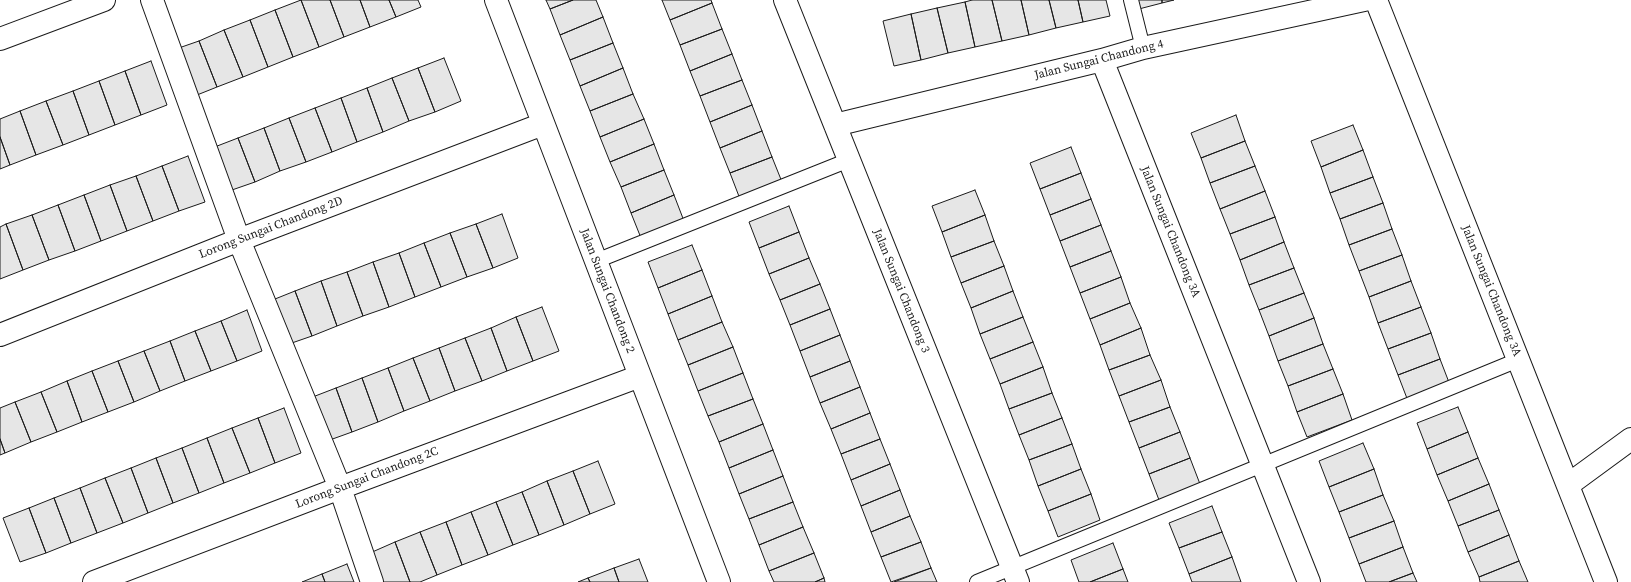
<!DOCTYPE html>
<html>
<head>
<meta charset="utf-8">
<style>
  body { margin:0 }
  canvas { display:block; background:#fff }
</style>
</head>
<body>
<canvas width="1631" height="582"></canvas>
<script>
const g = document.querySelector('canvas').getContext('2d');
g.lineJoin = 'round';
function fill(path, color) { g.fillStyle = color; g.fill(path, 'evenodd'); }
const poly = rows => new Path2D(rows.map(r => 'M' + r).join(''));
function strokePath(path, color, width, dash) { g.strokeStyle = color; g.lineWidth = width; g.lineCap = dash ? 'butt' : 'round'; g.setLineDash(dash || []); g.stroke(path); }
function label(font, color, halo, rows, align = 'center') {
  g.font = font + ' "Source Serif 4",serif'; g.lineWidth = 3; g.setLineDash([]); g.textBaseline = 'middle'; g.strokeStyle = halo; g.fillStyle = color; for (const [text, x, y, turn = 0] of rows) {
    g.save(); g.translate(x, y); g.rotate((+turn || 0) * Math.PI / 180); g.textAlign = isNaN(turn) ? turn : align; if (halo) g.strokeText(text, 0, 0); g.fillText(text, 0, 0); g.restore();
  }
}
const building = poly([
  [301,0,330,0,344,37,319,47,301,0],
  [301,0,319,47,293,57,275,10,301,0],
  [330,0,360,0,370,27,344,37,330,0],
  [360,0,389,0,396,17,370,27,360,0],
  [389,0,418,0,421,7,396,17,389,0],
  [546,0,573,0,550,9,546,0],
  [573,0,596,0,603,17,560,35,550,9,573,0],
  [662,0,711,0,712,3,670,20,662,0],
  [972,0,992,0,1002,41,975,47,965,2,972,0],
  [992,0,1021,0,1029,35,1002,41,992,0],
  [1021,0,1049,0,1056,28,1029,35,1021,0],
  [1049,0,1078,0,1083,22,1056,28,1049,0],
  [1078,0,1106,0,1110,16,1083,22,1078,0],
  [1133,0,1162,0,1162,3,1135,10,1133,0],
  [1162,0,1174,0,1162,3,1162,0],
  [965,2,975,47,948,53,937,8,965,2],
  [712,3,722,29,680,45,670,20,712,3],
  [937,8,948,53,921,60,911,14,937,8],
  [275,10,293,57,268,67,250,20,275,10],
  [911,14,921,60,894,66,883,21,911,14],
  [603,17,613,43,570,60,560,35,603,17],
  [250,20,268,67,243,77,224,30,250,20],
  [722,29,732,54,690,71,680,45,722,29],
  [224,30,243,77,217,87,199,41,224,30],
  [199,41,217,87,192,97,173,50,199,41],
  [613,43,623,68,580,86,570,60,613,43],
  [732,54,742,80,700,96,690,71,732,54],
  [444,58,461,101,435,112,418,68,444,58],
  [151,61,167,105,141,115,125,71,151,61],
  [418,68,435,112,409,121,392,78,418,68],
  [623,68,633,94,590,111,580,86,623,68],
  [125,71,141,115,115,125,99,81,125,71],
  [392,78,409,121,383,132,367,88,392,78],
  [742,80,752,105,710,122,700,96,742,80],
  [99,81,115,125,89,135,73,91,99,81],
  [367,88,383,132,357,142,341,98,367,88],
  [73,91,89,135,63,145,46,101,73,91],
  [633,94,644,119,600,137,590,111,633,94],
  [341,98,357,142,332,152,315,108,341,98],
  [46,101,63,145,36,155,20,111,46,101],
  [752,105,762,131,720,148,710,122,752,105],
  [315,108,332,152,306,162,289,118,315,108],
  [20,111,36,155,10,165,0,137,0,119,20,111],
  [1236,115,1245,141,1201,158,1191,133,1236,115],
  [289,118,306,162,280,171,264,128,289,118],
  [644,119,654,144,610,162,600,137,644,119],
  [1353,125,1363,150,1321,167,1311,141,1353,125],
  [264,128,280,171,255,182,238,138,264,128],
  [762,131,772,157,730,173,720,148,762,131],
  [0,137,10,165,0,169,0,137],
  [238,138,255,182,229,191,212,148,238,138],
  [1245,141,1255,166,1210,183,1201,158,1245,141],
  [654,144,664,170,621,187,610,162,654,144],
  [1071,147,1081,173,1040,189,1030,163,1071,147],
  [1363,150,1373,177,1330,193,1321,167,1363,150],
  [188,156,205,202,179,211,162,166,188,156],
  [772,157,782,182,740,199,730,173,772,157],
  [162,166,179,211,153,221,136,176,162,166],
  [1255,166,1265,191,1220,209,1210,183,1255,166],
  [664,170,674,195,631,213,621,187,664,170],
  [1081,173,1091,199,1050,215,1040,189,1081,173],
  [136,176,153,221,127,231,110,185,136,176],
  [1373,177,1383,203,1340,219,1330,193,1373,177],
  [110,185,127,231,101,241,84,195,110,185],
  [975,190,985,215,942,232,932,206,975,190],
  [1265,191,1275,217,1230,234,1220,209,1265,191],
  [84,195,101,241,75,251,58,205,84,195],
  [674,195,684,221,641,238,631,213,674,195],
  [1091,199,1101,225,1060,241,1050,215,1091,199],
  [1383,203,1392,229,1349,245,1340,219,1383,203],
  [58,205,75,251,49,260,32,215,58,205],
  [789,206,799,232,759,248,749,222,789,206],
  [502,214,518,258,493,268,476,224,502,214],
  [32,215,49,260,23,270,6,224,32,215],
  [985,215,994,241,951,257,942,232,985,215],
  [1275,217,1284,242,1240,260,1230,234,1275,217],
  [6,224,23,270,0,279,0,227,6,224],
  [476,224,493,268,467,277,450,233,476,224],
  [1101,225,1111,251,1070,267,1060,241,1101,225],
  [1392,229,1402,255,1359,271,1349,245,1392,229],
  [799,232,809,258,769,274,759,248,799,232],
  [450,233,467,277,441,287,424,243,450,233],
  [994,241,1004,266,961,283,951,257,994,241],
  [1284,242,1294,268,1249,285,1240,260,1284,242],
  [424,243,441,287,415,297,399,253,424,243],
  [692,245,702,270,658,288,648,262,692,245],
  [1111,251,1121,277,1080,293,1070,267,1111,251],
  [399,253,415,297,389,307,373,262,399,253],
  [1402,255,1411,281,1369,297,1359,271,1402,255],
  [809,258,820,284,780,300,769,274,809,258],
  [373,262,389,307,363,316,347,272,373,262],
  [1004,266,1013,291,971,308,961,283,1004,266],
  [1294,268,1304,293,1259,310,1249,285,1294,268],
  [702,270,712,296,668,314,658,288,702,270],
  [347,272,363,316,337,326,321,281,347,272],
  [1121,277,1130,303,1090,319,1080,293,1121,277],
  [321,281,337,326,312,336,295,291,321,281],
  [1411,281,1421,307,1378,323,1369,297,1411,281],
  [820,284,830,309,790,325,780,300,820,284],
  [295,291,312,336,286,345,270,301,295,291],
  [1013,291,1023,317,980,334,971,308,1013,291],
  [1304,293,1314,318,1269,336,1259,310,1304,293],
  [712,296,722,322,678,340,668,314,712,296],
  [1130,303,1141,328,1100,345,1090,319,1130,303],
  [542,307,559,351,533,361,516,317,542,307],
  [1421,307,1431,333,1388,349,1378,323,1421,307],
  [830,309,840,335,800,351,790,325,830,309],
  [247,310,262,351,237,361,221,321,247,310],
  [516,317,533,361,507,371,491,328,516,317],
  [1023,317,1033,342,990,359,980,334,1023,317],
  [1314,318,1323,344,1278,361,1269,336,1314,318],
  [221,321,237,361,211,371,195,331,221,321],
  [722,322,733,347,688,365,678,340,722,322],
  [491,328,507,371,482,381,465,338,491,328],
  [1141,328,1150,355,1109,370,1100,345,1141,328],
  [195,331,211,371,185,381,170,341,195,331],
  [1431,333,1440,359,1398,375,1388,349,1431,333],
  [840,335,850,361,810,377,800,351,840,335],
  [465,338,482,381,455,391,439,348,465,338],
  [170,341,185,381,160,391,144,351,170,341],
  [1033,342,1043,367,1000,384,990,359,1033,342],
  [1323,344,1333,369,1288,386,1278,361,1323,344],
  [733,347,743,373,698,391,688,365,733,347],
  [439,348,455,391,430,401,413,358,439,348],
  [144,351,160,391,134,402,118,361,144,351],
  [1150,355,1161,380,1119,396,1109,370,1150,355],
  [413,358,430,401,404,411,388,368,413,358],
  [1440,359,1450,385,1408,401,1398,375,1440,359],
  [118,361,134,402,108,412,92,371,118,361],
  [850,361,860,387,820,403,810,377,850,361],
  [1043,367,1052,393,1009,409,1000,384,1043,367],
  [388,368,404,411,378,422,362,378,388,368],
  [1333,369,1343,394,1297,412,1288,386,1333,369],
  [92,371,108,412,82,422,67,381,92,371],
  [743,373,753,399,708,416,698,391,743,373],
  [362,378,378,422,352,432,336,388,362,378],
  [1161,380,1170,407,1129,422,1119,396,1161,380],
  [67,381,82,422,57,432,41,392,67,381],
  [860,387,870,413,831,429,820,403,860,387],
  [336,388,352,432,327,441,310,398,336,388],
  [41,392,57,432,31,442,15,402,41,392],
  [1052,393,1062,418,1019,435,1009,409,1052,393],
  [1343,394,1352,420,1307,437,1297,412,1343,394],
  [753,399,763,424,719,442,708,416,753,399],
  [15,402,31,442,5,453,0,439,0,408,15,402],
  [1170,407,1180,432,1139,448,1129,422,1170,407],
  [1458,407,1468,432,1427,449,1417,423,1458,407],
  [284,408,301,453,275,463,258,418,284,408],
  [870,413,880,439,841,454,831,429,870,413],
  [258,418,275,463,250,473,232,428,258,418],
  [1062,418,1072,444,1029,460,1019,435,1062,418],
  [763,424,773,450,729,468,719,442,763,424],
  [232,428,250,473,224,483,207,438,232,428],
  [1180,432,1190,458,1149,474,1139,448,1180,432],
  [1468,432,1478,458,1437,475,1427,449,1468,432],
  [207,438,224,483,199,493,182,448,207,438],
  [0,439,5,453,0,455,0,439],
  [880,439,890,464,851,480,841,454,880,439],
  [1363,443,1374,469,1329,487,1319,461,1363,443],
  [1072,444,1081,469,1038,486,1029,460,1072,444],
  [182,448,199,493,173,503,156,458,182,448],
  [773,450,783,476,739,494,729,468,773,450],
  [156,458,173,503,148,513,131,468,156,458],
  [1190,458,1200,484,1159,500,1149,474,1190,458],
  [1478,458,1489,484,1448,501,1437,475,1478,458],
  [598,461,615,504,590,514,573,471,598,461],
  [890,464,900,490,861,506,851,480,890,464],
  [131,468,148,513,123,523,105,478,131,468],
  [1081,469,1091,494,1048,511,1038,486,1081,469],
  [1374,469,1383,495,1339,512,1329,487,1374,469],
  [573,471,590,514,564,525,547,481,573,471],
  [783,476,793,502,749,519,739,494,783,476],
  [105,478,123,523,97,533,80,488,105,478],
  [547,481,564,525,539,535,522,492,547,481],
  [1489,484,1499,510,1458,526,1448,501,1489,484],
  [80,488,97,533,71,543,54,498,80,488],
  [900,490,910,516,871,532,861,506,900,490],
  [522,492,539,535,513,545,496,502,522,492],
  [1091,494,1100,520,1058,537,1048,511,1091,494],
  [1383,495,1394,521,1349,538,1339,512,1383,495],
  [54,498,71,543,46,553,29,508,54,498],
  [496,502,513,545,488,555,471,512,496,502],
  [793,502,803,527,759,545,749,519,793,502],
  [1212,506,1222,532,1179,548,1169,523,1212,506],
  [29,508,46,553,20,562,3,518,29,508],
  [1499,510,1509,535,1468,552,1458,526,1499,510],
  [471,512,488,555,462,565,446,522,471,512],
  [910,516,921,542,881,557,871,532,910,516],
  [1394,521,1403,547,1359,564,1349,538,1394,521],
  [446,522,462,565,437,575,420,532,446,522],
  [803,527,814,553,769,571,759,545,803,527],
  [420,532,437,575,420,582,410,582,395,542,420,532],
  [1222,532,1232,557,1189,574,1179,548,1222,532],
  [1509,535,1519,561,1479,577,1468,552,1509,535],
  [395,542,410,582,381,582,370,553,395,542],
  [921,542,931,568,891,582,881,557,921,542],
  [1113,543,1123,569,1090,582,1079,582,1071,560,1113,543],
  [1403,547,1413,573,1389,582,1366,582,1359,564,1403,547],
  [814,553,824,578,815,582,774,582,769,571,814,553],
  [1232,557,1241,582,1192,582,1189,574,1232,557],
  [639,559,648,582,619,582,614,568,639,559],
  [1519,561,1528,582,1480,582,1479,577,1519,561],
  [347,564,354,582,325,582,322,574,347,564],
  [614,568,619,582,590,582,588,578,614,568],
  [931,568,937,582,894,582,931,568],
  [1123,569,1128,582,1090,582,1123,569],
  [1413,573,1417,582,1389,582,1413,573],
  [322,574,325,582,302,582,322,574],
  [588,578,590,582,578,582,588,578],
  [824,578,825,582,815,582,824,578]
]);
const lane = poly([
  [1131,0,1143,48],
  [596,261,849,160],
  [977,582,1518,360]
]);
const street = poly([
  [152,0,239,240,340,488,372,582],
  [496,0,719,582],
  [785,0,1018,582],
  [1376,0,1606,582],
  [0,39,104,0],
  [1102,60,1309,582],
  [835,125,1102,60,1143,48,1364,0],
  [0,335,239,240,543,124],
  [1568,485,1631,439],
  [94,582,340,488,640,376]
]);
const streetNames = [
  ["Jalan Sungai Chandong 4",1099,60,-14],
  ["Lorong Sungai Chandong 2D",271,228,-21],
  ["Jalan Sungai Chandong 3A",1170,232,68],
  ["Jalan Sungai Chandong 2",607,291,69],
  ["Jalan Sungai Chandong 3",901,291,68],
  ["Jalan Sungai Chandong 3A",1491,291,68],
  ["Lorong Sungai Chandong 2C",367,478,-21]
];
fill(building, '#e6e6e6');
strokePath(building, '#1a1a1a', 1);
strokePath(lane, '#1a1a1a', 16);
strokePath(street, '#1a1a1a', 24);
strokePath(lane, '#fff', 14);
strokePath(street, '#fff', 22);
label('12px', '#1a1a1a', '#fff', streetNames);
</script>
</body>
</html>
